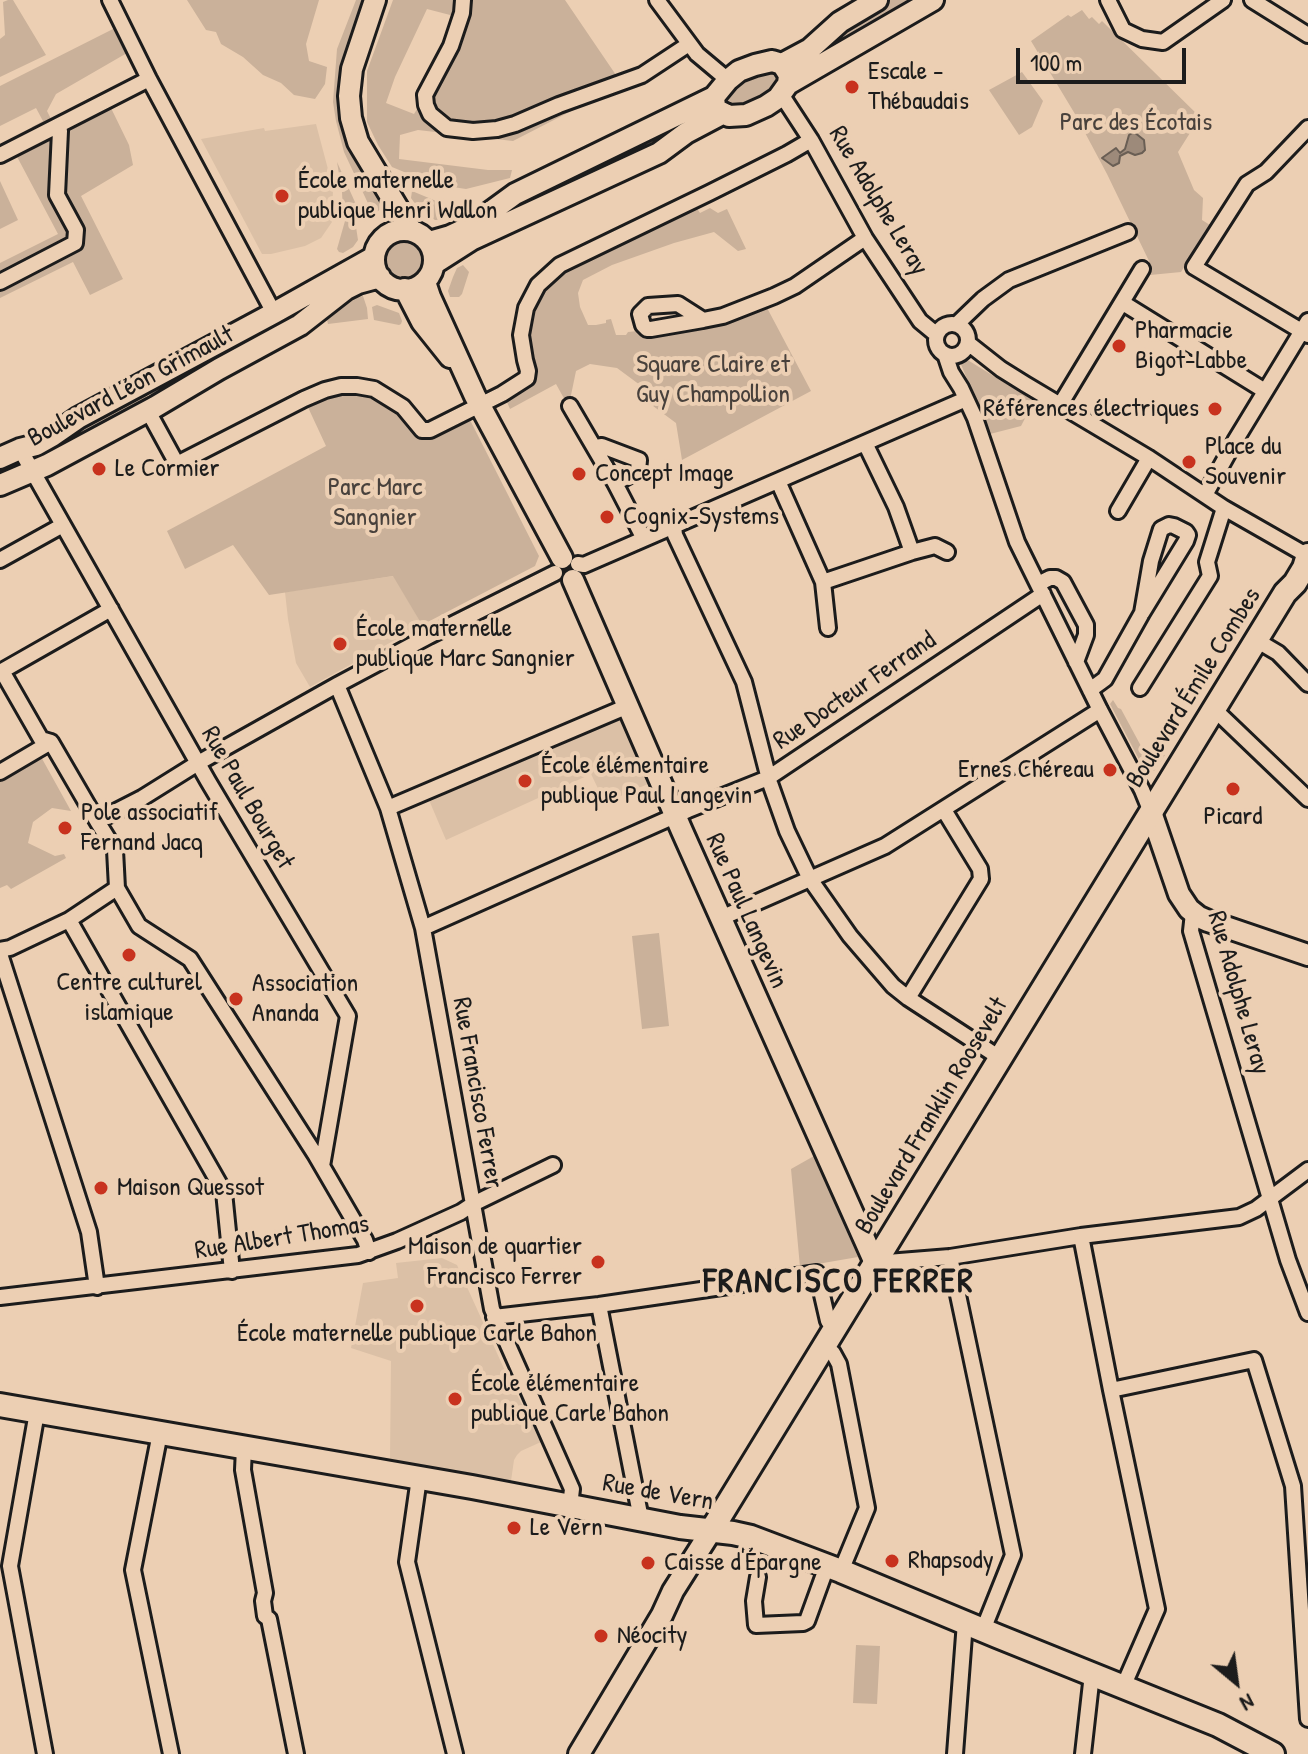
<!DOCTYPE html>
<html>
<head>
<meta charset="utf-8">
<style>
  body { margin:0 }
  #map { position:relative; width:1308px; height:1754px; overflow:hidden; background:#eccfb3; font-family:"Patrick Hand",sans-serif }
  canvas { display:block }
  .north { position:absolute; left:1196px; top:1642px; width:80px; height:80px; -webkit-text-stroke:6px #eccfb3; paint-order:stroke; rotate:151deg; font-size:22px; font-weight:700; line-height:32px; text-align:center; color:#1c1c1c }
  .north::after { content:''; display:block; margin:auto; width:28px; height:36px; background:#1c1c1c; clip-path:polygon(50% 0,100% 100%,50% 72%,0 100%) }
  .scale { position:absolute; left:1016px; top:48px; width:170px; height:36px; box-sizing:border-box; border:4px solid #1c1c1c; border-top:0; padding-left:10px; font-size:24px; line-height:28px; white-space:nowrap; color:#1c1c1c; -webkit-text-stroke:6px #eccfb3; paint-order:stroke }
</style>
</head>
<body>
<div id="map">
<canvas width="1308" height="1754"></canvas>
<div class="north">N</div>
<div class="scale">100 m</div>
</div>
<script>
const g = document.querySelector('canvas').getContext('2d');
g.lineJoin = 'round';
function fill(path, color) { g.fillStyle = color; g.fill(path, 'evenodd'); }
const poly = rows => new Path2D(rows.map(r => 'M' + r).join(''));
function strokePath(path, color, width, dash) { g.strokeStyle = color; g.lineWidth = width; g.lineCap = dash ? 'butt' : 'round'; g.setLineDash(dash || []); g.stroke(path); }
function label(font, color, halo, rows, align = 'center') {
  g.font = font + ' "Patrick Hand",sans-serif'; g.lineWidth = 8; g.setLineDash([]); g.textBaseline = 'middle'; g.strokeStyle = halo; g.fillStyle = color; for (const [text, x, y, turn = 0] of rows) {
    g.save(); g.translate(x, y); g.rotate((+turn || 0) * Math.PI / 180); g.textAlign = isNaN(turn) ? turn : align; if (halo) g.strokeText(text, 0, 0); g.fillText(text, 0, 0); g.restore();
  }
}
const built = poly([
  [316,124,333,188,332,222,321,238,305,246,271,254,262,254,201,139,264,128,265,131],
  [394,576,422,625,310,687,296,663,288,619,285,592],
  [621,717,650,783,605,803,591,774,446,840,429,800],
  [442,1258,457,1265,506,1373,541,1442,521,1451,517,1455,514,1460,511,1481,390,1459,391,1361,351,1348,363,1283,398,1278,396,1263]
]);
const green = poly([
  [8,0,13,0,46,55,0,77,0,39,5,35,3,2],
  [187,0,319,0,306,44,309,61,327,67,325,84,315,99,294,95,281,83,263,75,243,57,221,44,216,32,206,30],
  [356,0,371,0,347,70,383,208,373,214,344,152,336,121,333,102,337,49],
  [393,0,458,0,454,16,427,9,395,77,386,103,414,114,454,49,467,0,565,0,618,78,616,88,513,141,418,130,400,135,399,159,488,170,512,170,510,178,466,189,433,184,392,167,378,145,367,122,367,71],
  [887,0,927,0,802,74,829,41],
  [1082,10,1089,19,1092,17,1099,24,1102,21,1200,117,1178,152,1194,190,1203,198,1202,220,1210,225,1181,272,1150,275,1149,261,1107,174,1075,114,1031,41,1068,15,1071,17],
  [115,28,127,53,56,94,47,111,51,119,50,125,35,133,32,127,43,121,36,108,0,126,0,86],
  [777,71,781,81,756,107,726,109,723,98,747,73],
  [1022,72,1043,101,1032,127,1019,135,989,90],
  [137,89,140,93,111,108,129,145,133,165,81,196,123,279,90,295,73,262,0,298,0,263,58,234,14,151],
  [696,110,702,121,656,148,477,227,489,219],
  [337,162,363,220,361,221,352,214,343,212,342,192],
  [0,181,18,220,0,229],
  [412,191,436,201,439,220,435,220,420,211,411,198],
  [696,207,700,213,710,208,718,213,727,209,746,249,738,251,714,232,674,243,612,265,583,280,578,293,580,307,588,325,596,325,606,323,606,320,611,319,616,335,626,335,628,332,703,324,765,304,811,391,682,460,676,423,649,403,640,385,617,368,590,364,576,371,570,400,566,402,556,384,510,409,504,395,534,379,534,376,527,346,528,319,535,300,545,287,563,268],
  [348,220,352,221,356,227,358,240,353,247,343,253,339,252,337,249,345,221],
  '379 261a25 25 0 1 1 50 0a25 25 0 1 1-50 0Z',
  [463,265,469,272,462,294,459,297,450,297,448,291,453,277,457,268],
  [363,296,367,308,368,319,328,324,326,316,345,300],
  [377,305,399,313,402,321,401,324,399,325,374,320,372,307],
  [266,327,269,334,154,401,147,386],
  [966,359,1034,401,1021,426,990,434,960,362],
  [142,389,150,403,48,462,40,446],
  [352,391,369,394,398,410,419,438,468,416,539,556,535,566,422,625,393,576,269,595,233,545,185,569,167,531,326,446,306,403,326,395],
  [1113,700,1118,708,1121,709,1148,759,1161,753,1165,755,1154,771,1148,772,1144,769,1110,704],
  [40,755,71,811,52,808,33,822,28,843,55,856,64,854,66,858,11,889,7,885,0,888,0,778],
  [659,933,669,1026,642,1029,632,936],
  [814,1156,858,1257,800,1267,791,1169],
  [856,1645,880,1646,877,1704,853,1703]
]);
const water = poly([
  [1134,132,1144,140,1145,150,1142,153,1135,155,1128,152,1120,156,1119,163,1113,166,1102,158,1116,148,1120,153,1125,149,1129,135,1134,132]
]);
const street = poly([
  [110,0,149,79,274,313],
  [463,0,462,13,451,46,425,95,426,105,430,114,447,128,473,131,497,129,515,124,559,105,642,75,689,44],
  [657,0,697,54,728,80],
  [1108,0,1123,30,1142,39,1163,42,1223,0],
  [1252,0,1308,35],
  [781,94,811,140,865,238,920,321,937,335],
  [1308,128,1266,172,1247,184,1194,267,1308,335],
  [0,155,57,126],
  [0,282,75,243,76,230,57,195,60,131,57,126,149,79],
  [1123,303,1265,391],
  [703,320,651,329,647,329,643,325,640,314,648,306,678,304,703,320,723,316,774,296,795,286,865,238],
  '936 340a16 16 0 1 1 32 0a16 16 0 1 1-32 0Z',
  [957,324,983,299,1009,280,1128,232],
  [968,343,1001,369,1025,384,1149,458,1224,508,1308,556],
  [945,354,951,372,961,388,975,418,1017,542,1100,710,1142,790,1151,812],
  [1060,405,1142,269],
  [570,406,615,483,644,539],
  [148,411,177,464,304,399,325,390,341,386,357,386,374,389,403,407,422,430,430,430,502,394,527,378,528,371,525,360,521,335,526,308,538,285,560,265,709,193,787,154,811,140],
  [595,447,602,446,639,460,638,471,615,483],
  [20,449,208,781,348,1016,322,1166],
  [778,481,823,582,912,552,896,507,865,443],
  [1205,495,1235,441,1308,321],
  [1118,511,1149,458],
  [674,526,675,535,744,682,770,783,787,831,810,879,850,936,893,986,908,998,1000,1058],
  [912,552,935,546,947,552],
  [0,560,63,525],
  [578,564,584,565,966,399],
  [823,582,828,628],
  [1038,584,1050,578,1056,578,1063,582,1086,625,1086,635,1076,662],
  [1256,640,1278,653,1308,684],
  [337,685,388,808,423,928,492,1309,572,1489,570,1506],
  [1140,688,1210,576,1207,562,1224,508],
  [1090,690,1105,679,1142,613,1186,541,1188,535,1186,532,1174,526,1169,525,1161,529,1151,561,1142,613],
  [1214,709,1308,799],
  [0,772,51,742],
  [388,808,628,706],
  [97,821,51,742,41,739,2,671,111,609],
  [117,888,139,926,190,959,315,1154,365,1240,369,1252],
  [1193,913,1191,931,1288,1260,1308,1313],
  [721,918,885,846,1100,710],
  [69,920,224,1192,232,1271],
  [423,928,688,810,768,778,1043,594],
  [0,950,10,948,69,920,117,888,115,850,97,821,142,798,198,763,337,685,429,636,555,573],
  [0,954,89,1232,97,1287],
  [908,998,981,879,980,869,944,810],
  [1081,1236,1111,1390,1157,1609,1123,1687],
  [950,1257,1013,1555,983,1630],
  [875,1263,950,1257,1081,1236,1239,1217,1256,1209,1308,1170],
  [0,1297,358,1255,397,1241,461,1212,473,1204,553,1165],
  [599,1305,641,1519],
  [494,1317,599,1305,817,1273,828,1321,836,1326],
  [824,1346,833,1353,839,1364,867,1508,841,1571],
  [1111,1390,1254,1360,1293,1486,1308,1719],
  [37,1412,10,1566,45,1754],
  [160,1433,133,1570,171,1754],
  [244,1448,243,1470,265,1593,263,1601,265,1616,269,1619,296,1754],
  [419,1478,407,1562,455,1754],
  [758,1577,754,1601,756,1625,803,1623,807,1621,827,1566],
  [955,1754,965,1622],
  [1083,1754,1092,1674]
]);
const secondary = poly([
  [375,0,352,69,349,96,351,118,358,142,411,230],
  [772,61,782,64,789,75,788,84,778,98,766,106,746,115,729,116,717,110,715,107,714,97,728,80,739,71,755,65,772,61],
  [782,64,810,49,840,22,877,0],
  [788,84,933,0],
  '374 260a30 30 0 1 1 60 0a30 30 0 1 1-60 0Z',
  [429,242,450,236,465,229,478,221,515,194,714,97],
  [435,263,471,240,659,153,686,133,722,114],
  [425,282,430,297,475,396,562,558],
  [405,289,422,322,450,357],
  [0,458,20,449,36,445,52,436,78,418,274,313,374,257],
  [0,485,47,465,155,407,219,369,300,325,346,289,358,283,380,277],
  [573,580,682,831,875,1263],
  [1151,812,1179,894,1189,909,1199,917,1208,921,1308,955],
  [579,1754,662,1615,673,1591,711,1531]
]);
const primary = poly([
  [0,1405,472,1487,680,1527,733,1533,751,1537,841,1571,997,1636,1218,1725,1273,1754],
  [711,1531,1285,593,1295,583,1304,568,1308,555]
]);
const markers = [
  [852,87,8,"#c8321e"],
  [282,196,8,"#c8321e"],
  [1119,346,8,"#c8321e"],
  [1215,409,8,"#c8321e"],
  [1189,462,8,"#c8321e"],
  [99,469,8,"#c8321e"],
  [579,474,8,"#c8321e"],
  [607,517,8,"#c8321e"],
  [340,644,8,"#c8321e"],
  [1110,770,8,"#c8321e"],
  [525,781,8,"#c8321e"],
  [1233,789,8,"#c8321e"],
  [65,828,8,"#c8321e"],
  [129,955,8,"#c8321e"],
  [236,999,8,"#c8321e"],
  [101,1188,8,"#c8321e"],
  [598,1262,8,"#c8321e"],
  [417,1306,8,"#c8321e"],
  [455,1399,8,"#c8321e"],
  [514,1528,8,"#c8321e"],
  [892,1561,8,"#c8321e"],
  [648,1563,8,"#c8321e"],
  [601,1636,8,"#c8321e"]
];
const poiNames = [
  ["Escale -",868,72],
  ["Thébaudais",868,102],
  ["École maternelle",298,181],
  ["publique Henri Wallon",298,211],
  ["Pharmacie",1135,331],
  ["Bigot-Labbe",1135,361],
  ["Références électriques",1199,409,"right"],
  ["Place du",1205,447],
  ["Souvenir",1205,477],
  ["Le Cormier",115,469],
  ["Concept Image",595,474],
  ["Cognix-Systems",623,517],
  ["École maternelle",356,629],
  ["publique Marc Sangnier",356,659],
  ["École élémentaire",541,766],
  ["publique Paul Langevin",541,796],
  ["Ernes Chéreau",1094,770,"right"],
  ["Pole associatif",81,813],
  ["Fernand Jacq",81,843],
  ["Picard",1233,817,"center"],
  ["Centre culturel",129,983,"center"],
  ["islamique",129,1013,"center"],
  ["Association",252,984],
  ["Ananda",252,1014],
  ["Maison Quessot",117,1188],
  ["Maison de quartier",582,1247,"right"],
  ["Francisco Ferrer",582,1277,"right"],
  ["École maternelle publique Carle Bahon",417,1334,"center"],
  ["École élémentaire",471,1384],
  ["publique Carle Bahon",471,1414],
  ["Le Vern",530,1528],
  ["Rhapsody",908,1561],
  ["Caisse d'Épargne",664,1563],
  ["Néocity",617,1636]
];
const parkNames = [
  ["Parc des Écotais",1136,123],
  ["Square Claire et",713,365],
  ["Guy Champollion",713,395],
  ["Parc Marc",375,488],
  ["Sangnier",375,518]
];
const streetNames = [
  ["Rue Adolphe Leray",878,201,59],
  ["Boulevard Léon Grimault",131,387,-28],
  ["Boulevard Émile Combes",1194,688,-58],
  ["Rue Docteur Ferrand",855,691,-34],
  ["Rue Paul Bourget",247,798,60],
  ["Rue Paul Langevin",746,911,66],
  ["Rue Adolphe Leray",1238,993,74],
  ["Rue Francisco Ferrer",477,1093,80],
  ["Boulevard Franklin Roosevelt",932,1116,-59],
  ["Rue Albert Thomas",282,1238,-9],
  ["Rue de Vern",658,1493,10]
];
const districtNames = [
  ["FRANCISCO FERRER",839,1283]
];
fill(built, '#dbc0a6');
fill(green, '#cab19a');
fill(water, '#9d8a7a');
strokePath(water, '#695e54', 2);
strokePath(street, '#1c1c1c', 20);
strokePath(secondary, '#1c1c1c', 26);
strokePath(primary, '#1c1c1c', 28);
strokePath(street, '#eccfb3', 14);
strokePath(secondary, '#eccfb3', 20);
strokePath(primary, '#eccfb3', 22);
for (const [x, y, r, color] of markers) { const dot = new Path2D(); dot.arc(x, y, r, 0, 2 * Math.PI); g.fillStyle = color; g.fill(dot); strokePath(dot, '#eccfb3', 3); }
label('26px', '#1c1c1c', '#eccfb3', poiNames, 'left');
label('26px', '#48413c', '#eccfb3', parkNames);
label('26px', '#1c1c1c', '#eccfb3', streetNames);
g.letterSpacing = '2px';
label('bold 34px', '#1c1c1c', '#eccfb3', districtNames);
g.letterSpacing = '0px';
</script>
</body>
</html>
